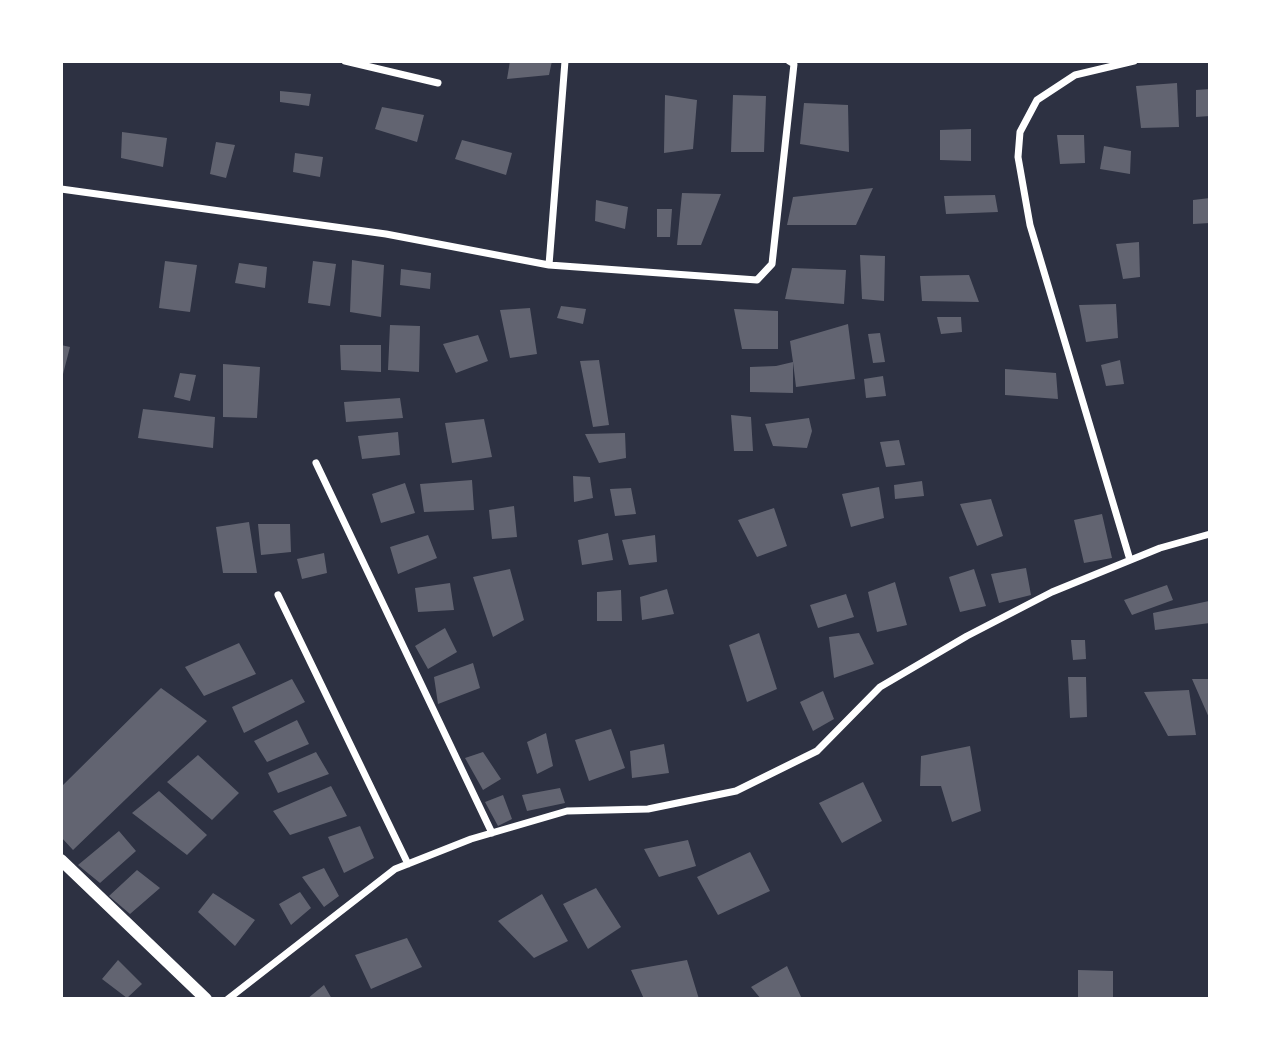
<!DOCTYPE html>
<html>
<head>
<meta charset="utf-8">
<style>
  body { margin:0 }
  #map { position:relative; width:1271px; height:1060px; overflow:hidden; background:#2d3142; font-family:"Alegreya Sans",sans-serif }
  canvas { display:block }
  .frame { position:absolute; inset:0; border:63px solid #fff; pointer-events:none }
</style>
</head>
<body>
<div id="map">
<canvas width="1271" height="1060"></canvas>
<div class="frame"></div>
</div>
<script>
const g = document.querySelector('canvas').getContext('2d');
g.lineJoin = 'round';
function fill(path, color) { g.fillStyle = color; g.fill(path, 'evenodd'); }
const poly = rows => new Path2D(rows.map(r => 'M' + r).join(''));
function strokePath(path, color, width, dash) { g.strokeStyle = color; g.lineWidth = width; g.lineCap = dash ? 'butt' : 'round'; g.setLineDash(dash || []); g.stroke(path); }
const building = poly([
  [510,61,552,61,549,75,507,79],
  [1177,83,1179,127,1141,128,1136,86],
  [1210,89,1210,116,1196,117,1196,90],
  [280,91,311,94,309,106,280,102],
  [665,95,697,100,693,149,664,153],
  [733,95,766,96,764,152,731,152],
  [804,103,848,105,849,152,800,144],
  [382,107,424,115,417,142,375,129],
  [971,129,971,161,940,160,940,130],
  [122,132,167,138,163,167,121,158],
  [1057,135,1084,135,1085,163,1060,164],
  [462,140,512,153,506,175,455,159],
  [216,142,235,145,226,178,210,174],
  [1104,146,1131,151,1130,174,1100,169],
  [295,153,323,157,320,177,293,172],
  [873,188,856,225,787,225,793,197],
  [682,193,721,194,701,245,677,245],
  [995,195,998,212,946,214,944,196],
  [1210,198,1210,223,1193,224,1193,200],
  [596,200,628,207,625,229,595,221],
  [657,209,672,209,670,237,657,237],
  [1139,242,1140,277,1123,279,1116,244],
  [860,255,885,256,884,301,862,299],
  [352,260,384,265,381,317,350,312],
  [165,261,197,265,190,312,159,308],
  [313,261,336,264,330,306,308,303],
  [239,263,267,267,265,288,235,283],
  [792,268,846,270,844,304,785,299],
  [401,269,431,273,430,289,400,285],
  [969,275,979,302,922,301,920,276],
  [1116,304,1118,338,1086,342,1079,305],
  [561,306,586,309,583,324,557,318],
  [530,308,537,354,510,358,500,310],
  [734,309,778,311,778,349,742,349],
  [937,317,961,317,962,332,941,334],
  [848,324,855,379,796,387,793,362,793,393,750,392,750,367,776,366,793,362,790,341],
  [390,325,420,326,419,372,388,370],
  [880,333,885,362,873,363,868,334],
  [478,335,488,361,456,373,443,344],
  [61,345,70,347,62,378,61,378],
  [340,345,381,345,381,372,341,370],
  [599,360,609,425,593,427,580,361],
  [1120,360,1124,384,1106,386,1101,365],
  [223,364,260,367,257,418,223,417],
  [1005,369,1056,373,1058,399,1005,395],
  [180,373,196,375,190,401,174,397],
  [883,376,886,396,866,398,864,379],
  [400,398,403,418,346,422,344,402],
  [143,409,215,417,213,448,138,438],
  [731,415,751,417,753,451,734,451],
  [809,418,812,431,807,448,773,446,765,424],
  [484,419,492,457,452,463,445,423],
  [398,432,400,455,362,459,358,436],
  [625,433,626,458,599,463,585,434],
  [899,440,905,465,886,467,880,442],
  [573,476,590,477,593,498,574,502],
  [472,480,474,510,424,512,420,484],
  [922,481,924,496,895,499,894,485],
  [405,483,415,513,381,523,372,494],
  [879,487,884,518,851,527,842,494],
  [631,488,636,514,615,516,610,489],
  [991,499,1003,536,977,546,960,504],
  [514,506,517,537,492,539,489,510],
  [774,508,787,546,757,557,738,520],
  [1102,514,1112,558,1084,563,1074,520],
  [249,522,257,573,223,573,216,527],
  [258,524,290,524,291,552,261,555],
  [608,533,613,560,582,565,578,540],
  [428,535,437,558,398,574,390,547],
  [655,535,657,562,629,565,622,540],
  [324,553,327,573,302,579,297,559],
  [1026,568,1031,595,999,603,991,574],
  [510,569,524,620,493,637,473,577],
  [974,569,986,606,960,612,949,577],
  [895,582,907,625,877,632,868,592],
  [450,583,454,610,418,612,415,588],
  [1167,585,1173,600,1132,615,1124,600],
  [667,589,674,614,642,620,640,597],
  [621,590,622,621,597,621,597,592],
  [846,594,854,617,818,628,810,605],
  [1209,601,1210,623,1155,630,1153,613],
  [445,628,457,652,428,669,415,646],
  [759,633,777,689,747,702,729,645],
  [859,633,874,664,834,678,829,637],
  [1071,640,1085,640,1086,659,1073,660],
  [239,643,256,674,204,696,185,667],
  [473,663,480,688,438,704,434,677],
  [1068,677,1086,677,1087,717,1070,718],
  [292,679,305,702,244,733,232,707],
  [1192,679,1210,679,1210,720],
  [161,688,207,721,73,850,61,837,61,787],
  [1189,690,1196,735,1168,736,1144,692],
  [823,691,834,719,813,731,800,702],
  [297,720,309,744,267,762,254,741],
  [611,729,625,768,589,781,575,740],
  [546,733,553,766,537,774,527,742],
  [664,744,669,773,632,778,630,751],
  [970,746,981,811,952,822,941,786,920,786,921,756],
  [316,752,329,774,278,793,268,773],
  [483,752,501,779,483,790,465,758],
  [198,755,239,793,212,820,167,782],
  [863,782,882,821,842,843,819,803],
  [331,786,347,816,290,835,273,811],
  [560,788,565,803,527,811,522,795],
  [159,791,207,835,187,855,132,813],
  [503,795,512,819,498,826,485,802],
  [360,826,374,858,344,873,328,837],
  [119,831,136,851,100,883,78,865],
  [688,840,696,866,659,877,644,849],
  [750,852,770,891,718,915,697,877],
  [324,868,339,896,324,907,302,877],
  [137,870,160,888,130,914,109,896],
  [596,888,621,927,588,949,563,904],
  [300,892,311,908,291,925,279,904],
  [213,893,255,920,235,946,198,912],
  [542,894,568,941,534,958,498,921],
  [407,938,422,967,371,989,355,955],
  [118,960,142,984,127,998,102,979],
  [687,960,699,999,644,999,631,970],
  [787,966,802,999,761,999,751,987],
  [1078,970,1113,971,1113,999,1078,999],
  [324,985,332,999,307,999]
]);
const minor = poly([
  [345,61,438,83],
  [61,189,386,234,549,265,757,280,772,264,794,64,789,61],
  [549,265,565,61],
  [316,463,492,833],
  [1130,560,1030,225,1018,157,1020,132,1037,100,1075,75,1134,61],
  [278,595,408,864],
  [228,999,395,869,471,839,567,811,648,809,736,791,817,751,880,687,967,636,1052,592,1160,548,1210,534]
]);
const tertiary = poly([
  [61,860,206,999]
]);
fill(building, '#626471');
strokePath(minor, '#fff', 7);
strokePath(tertiary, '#fff', 12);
</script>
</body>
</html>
